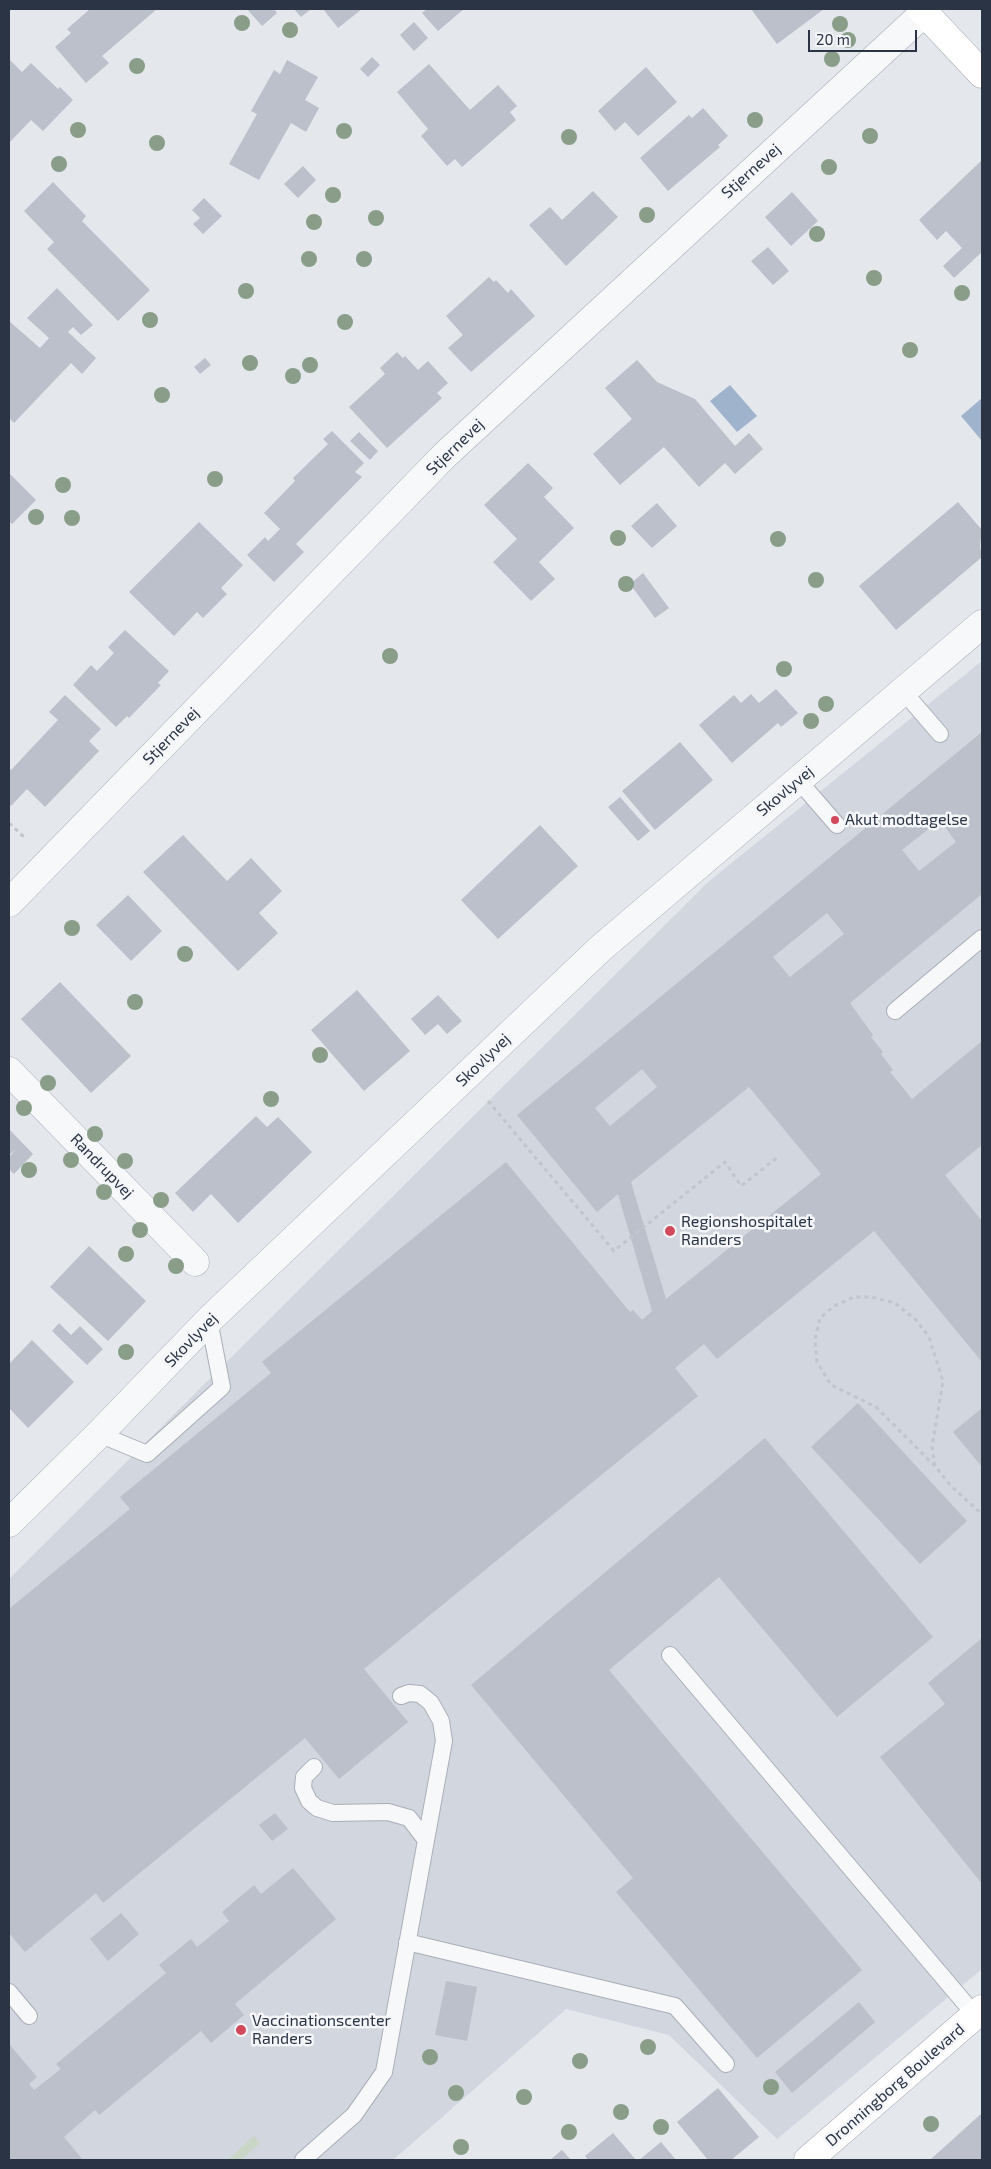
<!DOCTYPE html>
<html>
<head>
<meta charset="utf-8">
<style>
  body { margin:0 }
  #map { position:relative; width:991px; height:2169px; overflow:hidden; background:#e4e7ec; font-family:"Exo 2",sans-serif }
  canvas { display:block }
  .frame { position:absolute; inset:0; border:10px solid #2b3445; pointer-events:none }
  .scale { position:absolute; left:808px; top:30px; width:109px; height:22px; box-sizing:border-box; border:2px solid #2b3445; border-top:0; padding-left:6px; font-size:15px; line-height:18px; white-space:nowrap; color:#2b3445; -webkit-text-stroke:4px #f4f6f9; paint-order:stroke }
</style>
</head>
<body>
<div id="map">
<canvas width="991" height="2169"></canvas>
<div class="frame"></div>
<div class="scale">20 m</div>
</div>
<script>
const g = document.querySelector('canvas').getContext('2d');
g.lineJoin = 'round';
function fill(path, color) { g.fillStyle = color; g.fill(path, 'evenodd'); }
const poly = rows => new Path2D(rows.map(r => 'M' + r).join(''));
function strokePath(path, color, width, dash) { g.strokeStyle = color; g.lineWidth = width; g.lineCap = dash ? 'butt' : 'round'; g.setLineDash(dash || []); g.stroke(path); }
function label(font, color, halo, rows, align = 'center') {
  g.font = font + ' "Exo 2",sans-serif'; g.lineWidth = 5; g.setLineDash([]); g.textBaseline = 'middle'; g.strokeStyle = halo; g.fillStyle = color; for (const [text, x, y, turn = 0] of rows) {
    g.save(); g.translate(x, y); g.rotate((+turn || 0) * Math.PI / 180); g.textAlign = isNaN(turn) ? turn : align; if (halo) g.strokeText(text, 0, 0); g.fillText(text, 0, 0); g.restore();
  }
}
const built = poly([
  [982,661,982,1969,777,2139,669,2035,566,2009,393,2160,9,2160,9,1579,708,882]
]);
const green = poly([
  [254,2136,260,2143,241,2160,228,2160]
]);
const water = poly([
  [730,385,757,416,737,432,710,401],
  [982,398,982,441,961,416]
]);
const building = poly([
  [90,9,157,9,102,56,109,63,86,83,55,47,71,33,67,29],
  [247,9,274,9,277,13,262,26],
  [294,9,311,9,301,17],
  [323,9,362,9,338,28],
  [427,9,464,9,438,31,422,13],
  [751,9,824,9,777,44],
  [414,22,428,38,414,51,400,35],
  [372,57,380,65,368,77,360,69],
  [9,59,22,72,31,63,58,89,60,87,73,100,43,131,31,120,9,143],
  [287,60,318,77,305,100,319,108,306,132,291,123,259,180,229,164,257,114,251,111,274,70,280,74],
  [429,64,470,110,498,85,517,106,510,112,516,120,462,167,455,159,447,166,421,136,428,129,397,92],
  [646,67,677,102,638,136,625,122,615,131,598,111],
  [703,108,728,136,718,145,720,147,668,191,640,158,689,115,692,118],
  [982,160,982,252,954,278,943,266,962,248,946,231,937,240,919,220],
  [303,166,316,180,298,198,284,184],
  [53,182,86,216,82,221,150,290,118,321,47,249,54,242,24,211],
  [593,191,618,217,566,266,529,225,550,207,562,220],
  [792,192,818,221,791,246,765,217],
  [204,198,222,216,203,234,193,224,200,218,192,210],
  [768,247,789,271,773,285,751,261],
  [489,277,494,282,496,280,508,293,511,289,535,316,471,372,448,348,463,335,446,316],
  [57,288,93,325,81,335,73,327,68,332,96,358,82,374,71,363,14,423,9,418,9,321,40,348,49,338,27,318],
  [397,352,403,358,405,356,418,370,428,361,448,383,437,393,442,398,387,448,349,407,385,374,380,368],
  [205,358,211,365,200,374,194,367],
  [637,360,657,382,695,399,735,446,749,433,763,449,735,474,725,463,699,487,664,447,620,485,593,454,632,419,605,388],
  [332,431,364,463,355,472,362,477,296,544,304,552,274,582,247,555,265,537,268,541,280,529,264,513,295,481,293,478,328,444,323,439],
  [359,432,378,451,370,460,350,441],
  [528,463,553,488,544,497,574,528,539,562,555,579,531,601,493,562,517,539,484,505],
  [9,473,36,500,12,524,9,521],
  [958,502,982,530,980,546,982,557,896,630,859,586],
  [657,503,677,526,652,548,631,526],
  [199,522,243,565,221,588,227,594,203,618,197,612,174,636,129,592],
  [643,573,669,608,655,618,630,584],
  [125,630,169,671,158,683,161,685,129,718,127,716,116,727,73,685,91,665,97,671,114,653,108,647],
  [776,689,798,713,781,727,778,723,732,763,699,725,734,695,741,703,751,694,759,703],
  [65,695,101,729,89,741,99,751,45,807,27,789,11,806,9,804,9,768,11,770,58,720,49,712],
  [982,732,982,894,850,1003,873,1035,871,1037,883,1052,881,1054,893,1070,890,1072,912,1099,982,1041,982,1145,945,1175,982,1221,982,1362,874,1231,717,1359,704,1344,675,1368,698,1396,364,1669,408,1722,339,1779,305,1738,103,1903,96,1893,25,1952,9,1933,9,1609,130,1509,120,1497,271,1373,262,1362,506,1162,630,1312,633,1310,642,1320,652,1311,618,1194,597,1212,517,1115],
  [940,820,956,842,919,871,902,850],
  [827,913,844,934,790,977,773,957],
  [642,1069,657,1087,610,1126,595,1108],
  [749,1087,821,1174,666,1299,631,1182],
  [680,742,713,780,655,830,622,791],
  [620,797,650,831,638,841,608,807],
  [540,825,578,866,498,939,461,900],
  [183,835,227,881,251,858,282,891,259,913,278,933,238,971,143,872],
  [128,895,162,931,131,961,96,925],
  [60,982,131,1056,91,1093,21,1019],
  [357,990,410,1051,364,1091,311,1030],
  [438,995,462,1021,447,1034,438,1024,425,1035,411,1019],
  [256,1116,267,1127,278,1117,312,1152,238,1223,211,1194,193,1212,175,1193],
  [9,1129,33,1154,14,1174,9,1169,9,1157,16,1149,9,1155],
  [89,1246,146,1301,108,1341,50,1287],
  [59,1323,71,1335,80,1326,103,1349,87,1365,52,1331],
  [32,1340,74,1382,28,1428,9,1408,9,1364],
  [858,1403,967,1521,920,1564,811,1447],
  [982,1408,982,1467,953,1432],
  [765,1438,933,1637,837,1717,719,1577,609,1670,862,1970,757,2058,616,1892,633,1878,471,1685],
  [982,1638,982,1884,880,1757,945,1704,928,1683],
  [275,1813,288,1829,272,1841,259,1825],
  [293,1868,336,1919,235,2004,244,2015,211,2043,201,2031,99,2115,95,2110,64,2137,83,2160,9,2160,9,2044,37,2077,29,2084,34,2090,61,2069,56,2064,166,1973,159,1965,191,1939,197,1947,229,1921,222,1912,254,1885,261,1894],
  [121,1913,139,1934,108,1961,90,1939],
  [446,1981,477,1987,467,2041,435,2035],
  [859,2002,875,2022,792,2093,775,2072],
  [718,2088,759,2137,731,2160,708,2160,677,2122],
  [982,2113,982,2160,933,2160,931,2159],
  [613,2133,636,2160,588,2160,585,2156],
  [661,2142,676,2160,639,2160],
  [562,2150,571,2160,550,2160]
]);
const path = poly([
  [9,823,25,838],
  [488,1101,614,1251,725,1162,741,1186,778,1157],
  [935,1466,932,1447,943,1381,929,1337,916,1320,895,1303,872,1297,854,1297,834,1306,820,1318,815,1340,817,1362,831,1385,876,1407,935,1466,951,1486,982,1514]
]);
const lane = poly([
  [903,691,940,734],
  [798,780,837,825],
  [895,1011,982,938],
  [99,1434,147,1454,222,1387,209,1320],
  [670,1655,975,2015],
  [314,1767,304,1777,303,1788,309,1801,317,1808,333,1813,388,1812,409,1818,425,1839],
  [407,1942,675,2006,726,2064],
  [9,1992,29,2016],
  [303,2160,354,2115,384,2072,444,1741,441,1721,431,1703,420,1694,409,1693,401,1696]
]);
const street = poly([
  [9,903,445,455,924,13],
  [9,1071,195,1262],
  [9,1523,99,1434,209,1320,601,948,982,624]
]);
const secondary = poly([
  [921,9,982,74],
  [808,2160,982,2009]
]);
const trees = [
  [242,23],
  [840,24],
  [290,30],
  [848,40],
  [832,59],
  [137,66],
  [755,120],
  [78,130],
  [344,131],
  [870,136],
  [569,137],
  [157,143],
  [59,164],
  [829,167],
  [333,195],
  [647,215],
  [376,218],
  [314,222],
  [817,234],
  [309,259],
  [364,259],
  [874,278],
  [246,291],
  [962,293],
  [150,320],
  [345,322],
  [910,350],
  [250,363],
  [310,365],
  [293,376],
  [162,395],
  [215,479],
  [63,485],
  [36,517],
  [72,518],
  [618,538],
  [778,539],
  [816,580],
  [626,584],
  [390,656],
  [784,669],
  [826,704],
  [811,721],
  [72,928],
  [185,954],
  [135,1002],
  [320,1055],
  [48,1083],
  [271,1099],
  [24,1108],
  [95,1134],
  [71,1160],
  [125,1161],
  [29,1170],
  [104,1192],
  [161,1200],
  [140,1230],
  [126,1254],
  [176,1266],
  [126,1352],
  [648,2047],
  [430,2057],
  [580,2061],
  [771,2087],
  [456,2093],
  [524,2097],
  [621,2112],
  [931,2124],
  [661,2127],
  [569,2132],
  [461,2147]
];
const markers = [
  [835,820,5,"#d1495b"],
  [670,1231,6,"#d1495b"],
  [241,2030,6,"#d1495b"]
];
const streetNames = [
  ["Stjernevej",751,171,-42],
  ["Stjernevej",455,447,-44],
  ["Stjernevej",171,736,-46],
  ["Skovlyvej",785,791,-40],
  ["Skovlyvej",483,1060,-44],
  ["Randrupvej",102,1166,46],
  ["Skovlyvej",191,1340,-46],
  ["Dronningborg Boulevard",895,2085,-41]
];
const poiNames = [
  ["Akut modtagelse",845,820],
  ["Regionshospitalet",681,1222],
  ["Randers",681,1240],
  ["Vaccinationscenter",252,2021],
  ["Randers",252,2039]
];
fill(built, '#d2d6de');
fill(green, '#c9d6c5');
fill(water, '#9fb4cc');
fill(building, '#bbc0ca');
strokePath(lane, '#a9aeb7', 18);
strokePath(street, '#a9aeb7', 29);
strokePath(secondary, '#a9aeb7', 29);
strokePath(path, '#c2c5cb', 3, [4, 4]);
strokePath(lane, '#f7f8fa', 16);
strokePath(street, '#f7f8fa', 28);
strokePath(secondary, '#fff', 28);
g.fillStyle = '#899d89';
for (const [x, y] of trees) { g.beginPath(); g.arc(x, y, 8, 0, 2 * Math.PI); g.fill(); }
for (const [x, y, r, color] of markers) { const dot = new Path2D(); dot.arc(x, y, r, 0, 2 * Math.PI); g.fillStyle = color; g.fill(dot); strokePath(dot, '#f4f6f9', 2); }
label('16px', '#2b3445', '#f4f6f9', streetNames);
label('16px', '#2b3445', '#f4f6f9', poiNames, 'left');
</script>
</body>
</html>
